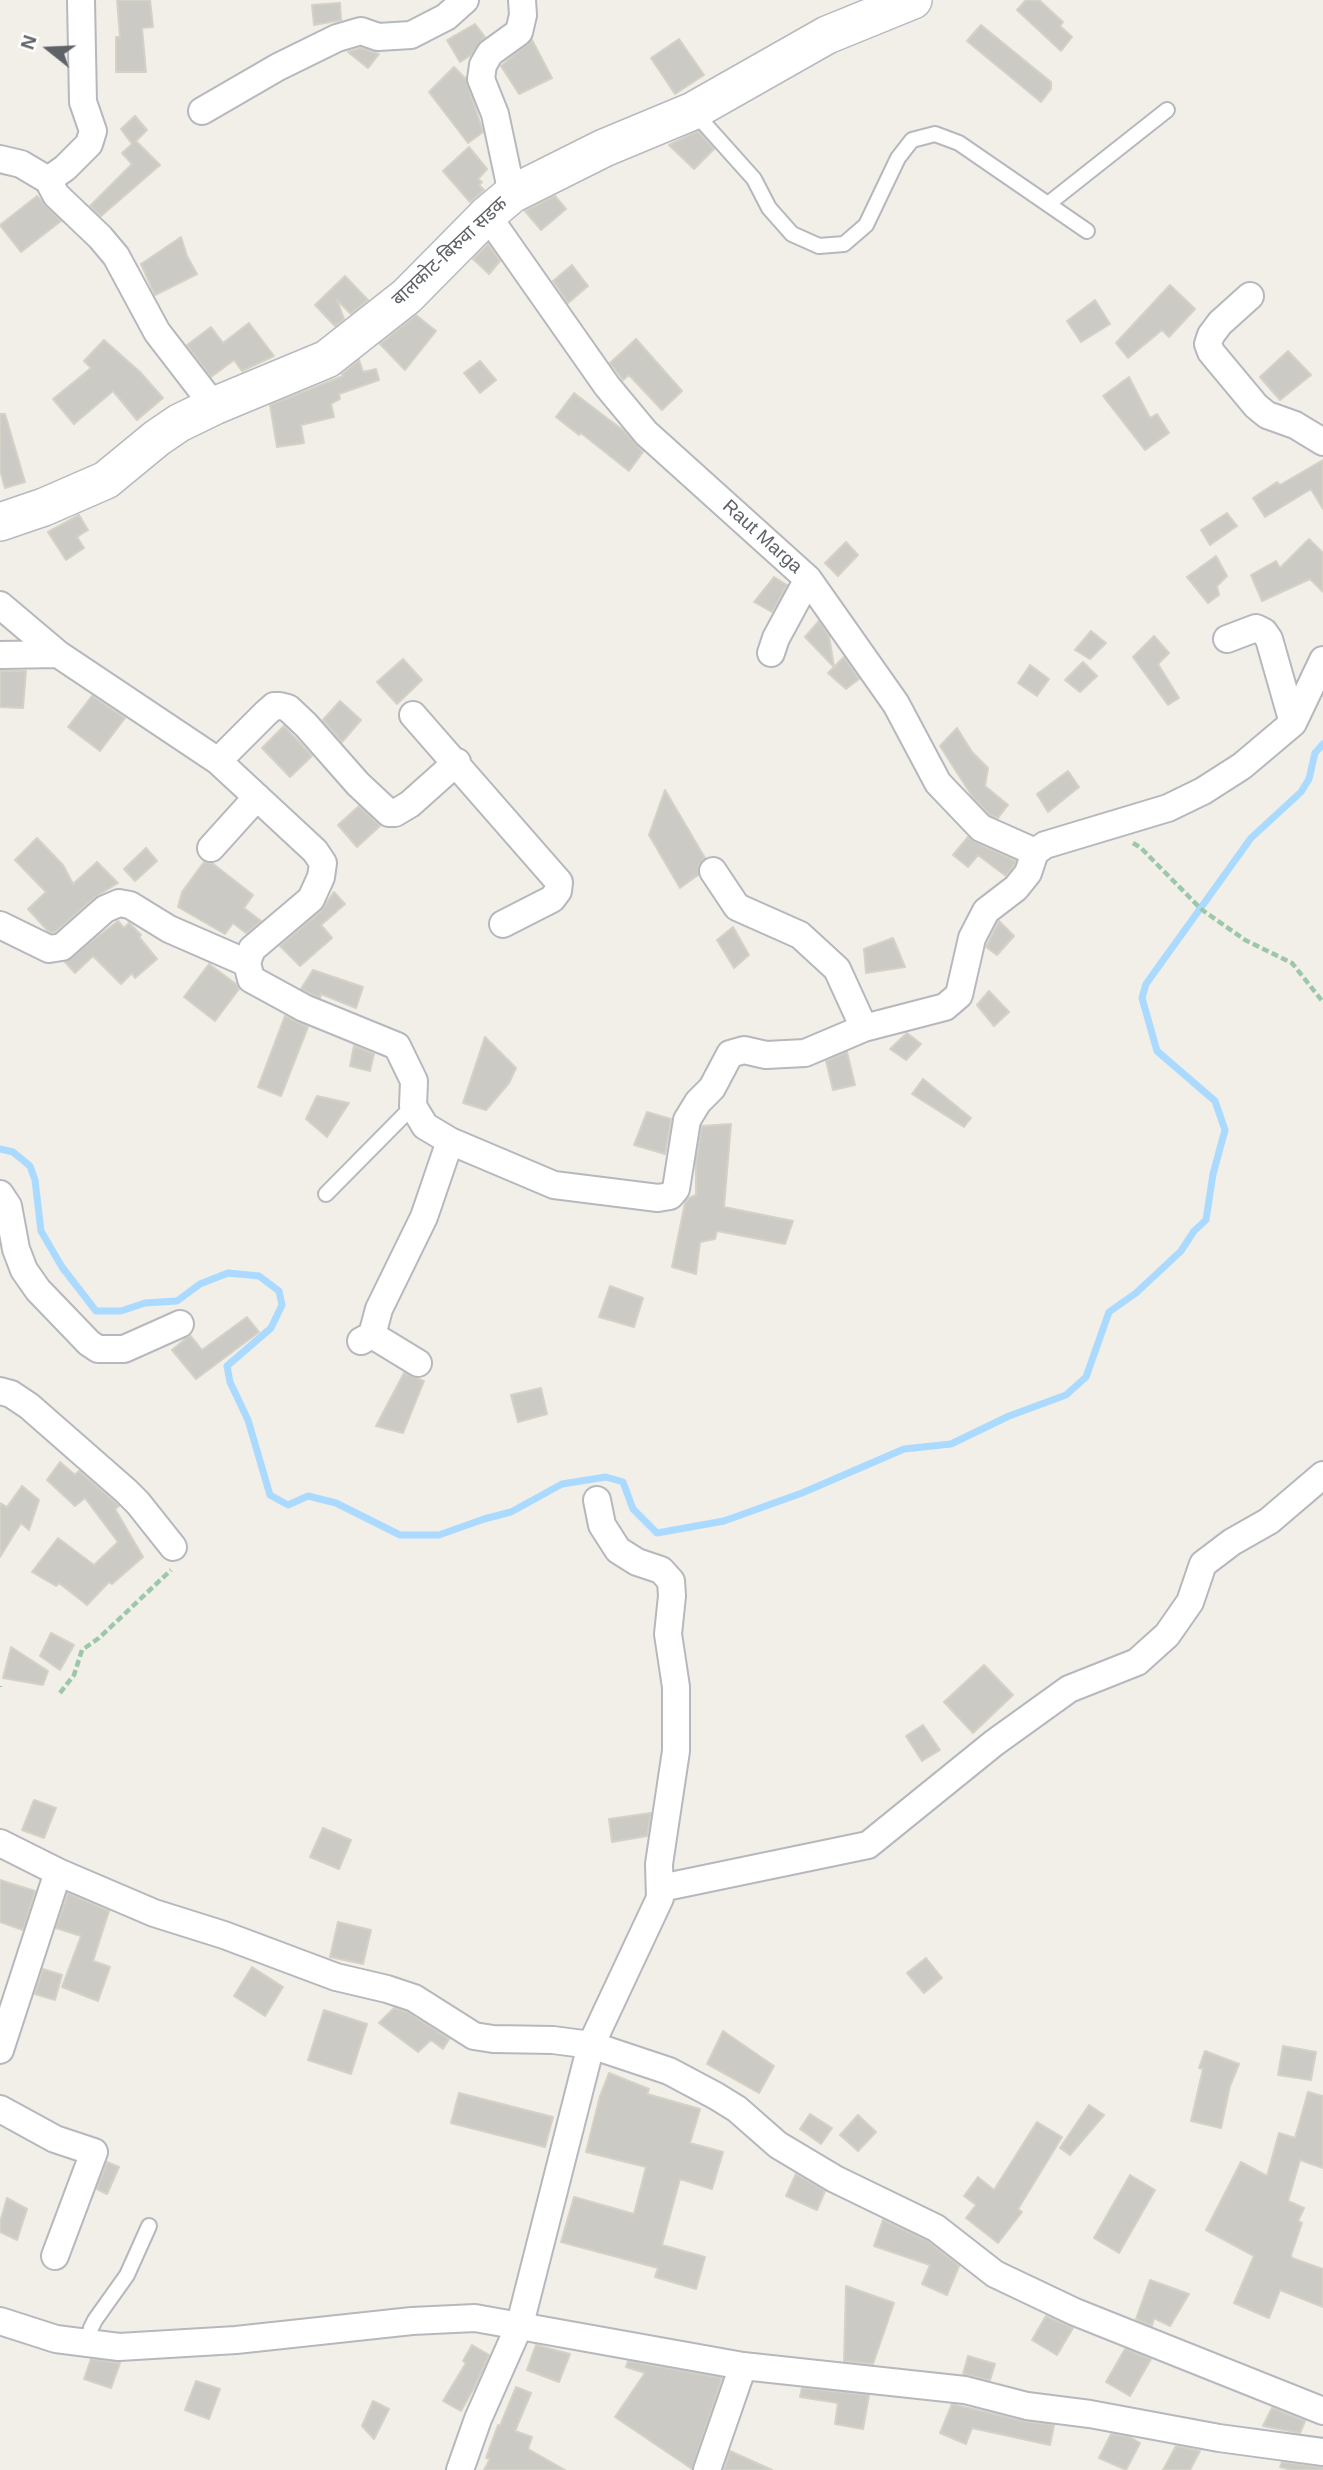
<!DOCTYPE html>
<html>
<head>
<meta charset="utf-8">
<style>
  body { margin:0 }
  #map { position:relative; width:1323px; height:2470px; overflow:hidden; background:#f1efe8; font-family:Helvetica,sans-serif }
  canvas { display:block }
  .north { position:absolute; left:14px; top:14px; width:70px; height:70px; -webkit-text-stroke:5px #fff; paint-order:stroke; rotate:288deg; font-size:19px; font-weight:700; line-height:28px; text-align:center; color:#5f6368 }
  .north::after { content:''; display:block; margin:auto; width:24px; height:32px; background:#5f6368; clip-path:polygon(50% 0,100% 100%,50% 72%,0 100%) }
</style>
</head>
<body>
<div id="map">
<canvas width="1323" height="2470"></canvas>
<div class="north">N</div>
</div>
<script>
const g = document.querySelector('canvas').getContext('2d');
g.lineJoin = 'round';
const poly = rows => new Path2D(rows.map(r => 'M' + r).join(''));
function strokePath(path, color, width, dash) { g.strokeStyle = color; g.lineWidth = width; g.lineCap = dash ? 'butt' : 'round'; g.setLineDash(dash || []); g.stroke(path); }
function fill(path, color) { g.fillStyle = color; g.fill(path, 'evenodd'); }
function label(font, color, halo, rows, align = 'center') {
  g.font = font + ' Helvetica,"Noto Sans Devanagari",sans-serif'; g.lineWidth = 5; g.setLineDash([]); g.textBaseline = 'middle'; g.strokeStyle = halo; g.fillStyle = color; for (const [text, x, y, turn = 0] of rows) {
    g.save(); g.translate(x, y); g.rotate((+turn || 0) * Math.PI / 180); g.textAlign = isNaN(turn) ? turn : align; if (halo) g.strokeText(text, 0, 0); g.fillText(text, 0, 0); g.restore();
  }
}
const stream = poly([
  [0,1149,13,1152,30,1166,35,1180,41,1231,62,1267,96,1311,121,1311,145,1303,177,1301,200,1284,228,1273,259,1276,279,1291,282,1305,271,1328,227,1366,230,1382,248,1420,270,1495,288,1505,308,1496,336,1503,400,1535,439,1535,484,1519,511,1512,562,1484,606,1477,623,1482,633,1509,657,1533,724,1521,802,1493,904,1449,951,1444,1009,1416,1066,1395,1086,1377,1109,1312,1136,1293,1181,1251,1194,1231,1206,1220,1213,1174,1225,1130,1215,1101,1157,1051,1142,998,1146,984,1251,838,1301,792,1309,779,1315,753,1323,744]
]);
const building = poly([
  [117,0,150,0,153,27,142,28,146,72,116,72,116,37,120,37,117,0],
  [1026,0,1039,0,1063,22,1060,26,1072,37,1061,51,1017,10,1026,0],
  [340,3,341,20,314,25,312,5,340,3],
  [475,24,485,37,471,55,460,62,447,40,475,24],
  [981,25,1051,82,1051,89,1041,102,967,41,981,25],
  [679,39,704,75,675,94,651,58,679,39],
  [532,40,552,78,519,94,501,66,532,40],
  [361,48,379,54,368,68,348,52,361,48],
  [454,67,466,79,483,132,468,143,429,92,454,67],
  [135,116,147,130,136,141,160,165,101,216,90,206,132,164,122,153,132,144,121,129,135,116],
  [698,131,714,149,694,169,669,145,698,131],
  [469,147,487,169,478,179,482,182,479,185,484,190,470,202,443,171,469,147],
  [37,196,61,221,21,252,0,225,37,196],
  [555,196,566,209,541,230,525,211,555,196],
  [181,237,187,256,197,274,155,295,141,264,181,237],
  [488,244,500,261,489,274,473,259,488,244],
  [572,265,588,286,568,303,553,281,572,265],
  [345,276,368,300,351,314,337,300,344,319,335,326,315,305,345,276],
  [1170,285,1195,309,1169,337,1162,330,1128,358,1116,343,1170,285],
  [1095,300,1110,324,1081,342,1067,321,1095,300],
  [416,315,436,331,405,370,380,344,416,315],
  [249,323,274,356,242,371,234,360,211,377,187,345,211,327,223,343,249,323],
  [636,339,682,391,662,410,629,375,623,380,610,363,636,339],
  [104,340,140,372,163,398,137,420,113,391,74,424,53,399,91,368,84,361,104,340],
  [1288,351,1311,375,1280,400,1260,377,1288,351],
  [359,360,363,372,376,369,379,380,339,394,340,399,331,404,334,417,301,425,304,443,277,447,270,405,343,376,342,374,359,360],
  [480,361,496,380,480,393,464,373,480,361],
  [1129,377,1150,418,1157,414,1169,433,1145,450,1103,396,1129,377],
  [574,393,624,431,643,452,629,471,581,433,579,435,556,417,574,393],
  [0,414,5,414,25,482,5,488,0,470,0,414],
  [1323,460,1323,509,1311,489,1265,517,1253,498,1277,482,1280,485,1323,460],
  [1227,513,1237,526,1210,545,1201,530,1227,513],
  [79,515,88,530,77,537,84,548,66,560,48,532,79,515],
  [1309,539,1323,553,1323,592,1310,579,1262,601,1251,575,1276,561,1280,568,1309,539],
  [846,542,858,555,838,576,825,563,846,542],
  [1216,556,1227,576,1217,586,1219,595,1208,603,1187,577,1216,556],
  [774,577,787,585,772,612,754,602,774,577],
  [819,621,829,636,834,667,844,657,859,679,846,689,828,673,834,667,805,637,819,621],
  [1091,631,1106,643,1090,659,1075,650,1091,631],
  [1154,636,1169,653,1158,664,1179,698,1168,705,1133,657,1154,636],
  [403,659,422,680,397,704,377,682,403,659],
  [1083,662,1097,676,1080,692,1065,680,1083,662],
  [1030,665,1049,679,1037,696,1018,683,1030,665],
  [0,671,26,671,23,708,0,707,0,671],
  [92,696,125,718,100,751,68,727,92,696],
  [340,701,361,720,342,742,323,720,340,701],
  [284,726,312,756,290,777,262,748,284,726],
  [957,728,972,752,988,768,985,786,1008,805,998,818,990,815,972,796,940,746,957,728],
  [1068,771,1079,787,1048,812,1037,794,1068,771],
  [665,790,705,858,699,865,698,875,680,888,649,835,665,790],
  [359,806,380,826,357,847,338,825,359,806],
  [968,837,975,842,1016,861,1014,865,1006,876,978,855,968,867,953,855,968,837],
  [37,838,63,865,73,884,97,862,118,883,95,897,55,932,49,932,28,909,46,892,15,860,37,838],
  [146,848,157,861,135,881,124,869,146,848],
  [204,862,212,863,253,895,244,908,261,921,246,933,233,923,225,934,178,907,182,892,204,862],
  [334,892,345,904,321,925,332,938,300,966,280,946,321,911,334,892],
  [118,921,124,928,129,923,141,935,139,937,157,959,135,978,132,973,121,984,93,956,75,973,65,962,118,921],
  [999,921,1014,936,997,955,986,947,999,921],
  [733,927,749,955,734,968,717,940,733,927],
  [893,938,905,967,866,973,864,949,893,938],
  [209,964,236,984,239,989,215,1021,184,997,209,964],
  [313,970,363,987,356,1008,321,994,320,998,301,989,313,970],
  [989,991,1009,1012,994,1026,977,1005,989,991],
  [285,1016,308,1027,281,1096,258,1087,285,1016],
  [907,1033,921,1044,906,1060,890,1049,907,1033],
  [485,1037,516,1068,509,1083,486,1110,463,1103,485,1037],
  [354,1046,374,1054,370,1071,350,1066,354,1046],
  [847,1052,855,1085,833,1090,826,1061,847,1052],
  [923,1079,971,1118,964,1127,912,1094,923,1079],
  [317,1096,349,1103,327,1137,306,1119,317,1096],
  [647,1112,671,1119,665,1154,634,1145,647,1112],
  [731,1124,724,1207,793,1221,785,1244,717,1231,715,1239,700,1242,696,1274,672,1267,685,1203,689,1198,696,1195,696,1162,702,1126,731,1124],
  [610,1286,643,1298,634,1327,599,1317,610,1286],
  [247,1317,259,1332,196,1379,172,1350,190,1335,202,1350,247,1317],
  [404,1373,424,1381,403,1433,376,1426,404,1373],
  [541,1388,547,1414,518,1422,511,1395,541,1388],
  [60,1462,75,1475,79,1471,119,1506,115,1509,143,1557,112,1584,109,1582,87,1605,59,1583,56,1586,32,1572,58,1538,94,1565,118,1542,85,1498,75,1506,47,1480,60,1462],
  [22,1486,39,1500,29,1530,21,1523,0,1557,0,1503,7,1507,22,1486],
  [51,1633,74,1645,60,1670,40,1656,51,1633],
  [11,1647,48,1671,43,1685,3,1678,11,1647],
  [984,1665,1013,1695,973,1733,944,1702,984,1665],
  [923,1725,940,1750,922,1761,906,1736,923,1725],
  [34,1800,56,1808,44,1838,22,1830,34,1800],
  [651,1813,647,1836,612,1842,609,1819,651,1813],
  [323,1828,351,1840,339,1869,310,1857,323,1828],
  [0,1880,35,1891,23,1930,0,1922,0,1880],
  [68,1893,109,1911,93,1961,110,1967,98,2001,62,1987,81,1936,56,1928,68,1893],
  [338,1922,371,1930,363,1964,330,1957,338,1922],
  [926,1958,942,1978,924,1993,907,1973,926,1958],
  [252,1967,283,1987,265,2016,234,1996,252,1967],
  [43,1969,62,1975,55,2000,35,1994,43,1969],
  [394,2008,407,2012,449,2039,443,2049,431,2040,418,2052,379,2023,394,2008],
  [324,2010,367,2024,351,2074,308,2060,324,2010],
  [723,2031,774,2066,759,2093,707,2064,723,2031],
  [1283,2046,1316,2052,1311,2080,1278,2075,1283,2046],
  [1205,2051,1239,2064,1230,2086,1221,2128,1191,2121,1203,2069,1199,2068,1205,2051],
  [609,2073,649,2089,647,2094,700,2109,690,2143,723,2152,712,2189,680,2179,662,2245,705,2257,696,2289,655,2277,658,2268,561,2242,574,2197,634,2214,646,2167,586,2152,600,2096,609,2073],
  [1308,2092,1323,2096,1323,2168,1300,2160,1288,2201,1304,2208,1298,2221,1302,2223,1291,2255,1292,2258,1323,2269,1323,2307,1280,2290,1269,2318,1234,2303,1254,2256,1206,2230,1241,2162,1267,2176,1279,2133,1295,2138,1308,2092],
  [459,2093,553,2117,545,2147,451,2123,459,2093],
  [1089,2105,1104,2115,1070,2155,1060,2148,1089,2105],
  [810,2114,832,2128,821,2144,800,2129,810,2114],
  [858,2115,876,2132,858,2151,840,2135,858,2115],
  [1037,2122,1062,2137,1018,2209,1022,2212,998,2243,966,2218,976,2205,964,2196,978,2177,994,2190,1037,2122],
  [107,2162,119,2167,107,2194,97,2189,107,2162],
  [796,2174,825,2191,817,2210,786,2196,796,2174],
  [1130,2175,1155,2190,1119,2253,1094,2238,1130,2175],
  [7,2198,27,2209,17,2240,0,2232,0,2222,7,2198],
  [883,2220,928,2241,959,2266,947,2295,922,2284,930,2265,874,2246,883,2220],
  [1150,2280,1189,2294,1170,2326,1154,2318,1152,2326,1136,2319,1150,2280],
  [846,2286,894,2303,873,2364,844,2361,846,2286],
  [1046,2316,1073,2328,1057,2355,1032,2340,1046,2316],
  [472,2345,489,2355,474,2388,461,2411,443,2401,466,2363,463,2361,472,2345],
  [536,2345,570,2354,559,2382,527,2370,536,2345],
  [1125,2349,1151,2359,1130,2396,1106,2382,1125,2349],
  [968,2356,995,2364,990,2380,963,2374,968,2356],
  [91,2359,120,2363,111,2388,84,2379,91,2359],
  [628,2361,722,2378,692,2469,615,2417,645,2373,626,2367,628,2361],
  [196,2381,220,2389,209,2419,185,2410,196,2381],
  [516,2387,531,2393,515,2431,532,2437,528,2449,565,2470,484,2470,490,2459,486,2458,498,2425,500,2426,516,2387],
  [802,2388,869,2395,863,2429,835,2424,838,2403,800,2397,802,2388],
  [373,2401,389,2409,374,2439,362,2426,373,2401],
  [952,2404,1023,2421,1054,2425,1050,2445,972,2428,966,2444,940,2433,952,2404],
  [1272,2408,1305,2421,1300,2433,1263,2426,1272,2408],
  [1111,2434,1130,2437,1140,2443,1126,2470,1099,2458,1111,2434],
  [1176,2446,1200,2451,1190,2470,1163,2470,1176,2446],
  [730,2451,772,2470,724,2470,730,2451],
  [1282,2462,1323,2467,1323,2470,1291,2470,1280,2467,1282,2462]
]);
const path = poly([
  [1133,843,1141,848,1201,909,1245,940,1292,963,1323,1002],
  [0,1687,0,1686],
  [60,1693,74,1675,82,1650,99,1638,171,1570]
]);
const lane = poly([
  [694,112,754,179,769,208,792,234,819,246,844,244,866,225,898,158,912,140,935,134,959,143,1087,231],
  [1048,204,1167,110],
  [326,1194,413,1106],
  [88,2343,91,2328,95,2320,127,2275,149,2226]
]);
const street = poly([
  [202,111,278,67,337,38,361,31,378,37,411,35,446,17,465,0],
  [0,159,21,164,48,180,56,195,100,237,116,256,157,332,214,406],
  [48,180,65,168,89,144,93,131,83,102,81,0],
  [512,194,495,114,481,79,483,65,490,53,519,32,523,15,522,0],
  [487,215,607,386,646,433,808,579,896,704,938,783,981,828,1035,852],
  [1250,296,1220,323,1211,335,1208,344,1211,352,1256,406,1267,415,1295,425,1323,442],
  [0,605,58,654,218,761,315,851,323,863,321,877,311,899,252,949,247,963,251,979,304,1008,397,1046,414,1081,413,1106,425,1126,450,1141,554,1185,658,1198,670,1196,676,1189,687,1120,698,1102,712,1088,730,1054,744,1050,766,1055,805,1053,864,1028,945,1007,959,995,972,938,986,911,1016,888,1028,873,1035,852,1045,845,1168,808,1203,791,1242,766,1293,723,1323,660],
  [1227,639,1256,628,1264,632,1269,639,1293,723],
  [771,653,776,638,808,579],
  [0,655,58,654],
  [413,715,559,882,558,891,552,899,503,924],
  [218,761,266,713,274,706,280,706,288,708,306,725,358,784,389,813,395,813,410,804,457,762],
  [211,848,257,797],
  [713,871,737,907,800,935,837,969,864,1028],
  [0,925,49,949,62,947,105,909,119,903,130,905,169,929,247,963],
  [0,1194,8,1206,16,1249,24,1270,38,1290,89,1343,98,1349,124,1349,180,1324],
  [372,1335,418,1363],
  [361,1341,372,1335,379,1309,424,1217,450,1141],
  [0,1391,11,1394,29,1406,126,1491,138,1503,173,1547],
  [0,1843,58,1872,154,1913,224,1935,336,1977,387,1989,414,1998,474,2036,493,2039,553,2040,591,2045,669,2071,716,2096,737,2109,778,2145,835,2179,936,2228,995,2274,1075,2312,1323,2411],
  [661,1888,868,1845,994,1743,1069,1689,1137,1662,1167,1635,1190,1602,1203,1564,1232,1542,1269,1521,1323,1475],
  [0,2050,58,1872],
  [0,2109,55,2139,94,2152,55,2256],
  [0,2321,56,2339,119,2347,236,2340,412,2321,475,2318,743,2366,965,2390,1027,2406,1090,2414,1219,2438,1323,2452],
  [460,2470,478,2419,520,2324,591,2045,660,1898,659,1864,676,1751,676,1687,668,1634,672,1596,671,1581,661,1570,637,1562,618,1550,602,1525,597,1500],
  [707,2470,743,2366]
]);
const secondary = poly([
  [0,522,44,507,106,480,157,438,179,423,214,406,327,359,407,296,487,215,512,194,604,148,693,111,827,35,913,0]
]);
const streetNames = [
  ["बालकोट-बिरुवा सडक",450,252,-43],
  ["Raut Marga",762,537,42]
];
strokePath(stream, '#aadaff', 7);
fill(building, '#cccac5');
strokePath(building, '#d6d1c6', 2);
strokePath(lane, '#b5b8bc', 18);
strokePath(street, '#b5b8bc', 30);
strokePath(secondary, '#b6babf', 40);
strokePath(path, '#9cc7a9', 4.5, [7, 3.5]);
strokePath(lane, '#fff', 14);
strokePath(street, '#fff', 26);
strokePath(secondary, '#fff', 37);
label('19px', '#5f6368', '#fff', streetNames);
</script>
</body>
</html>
